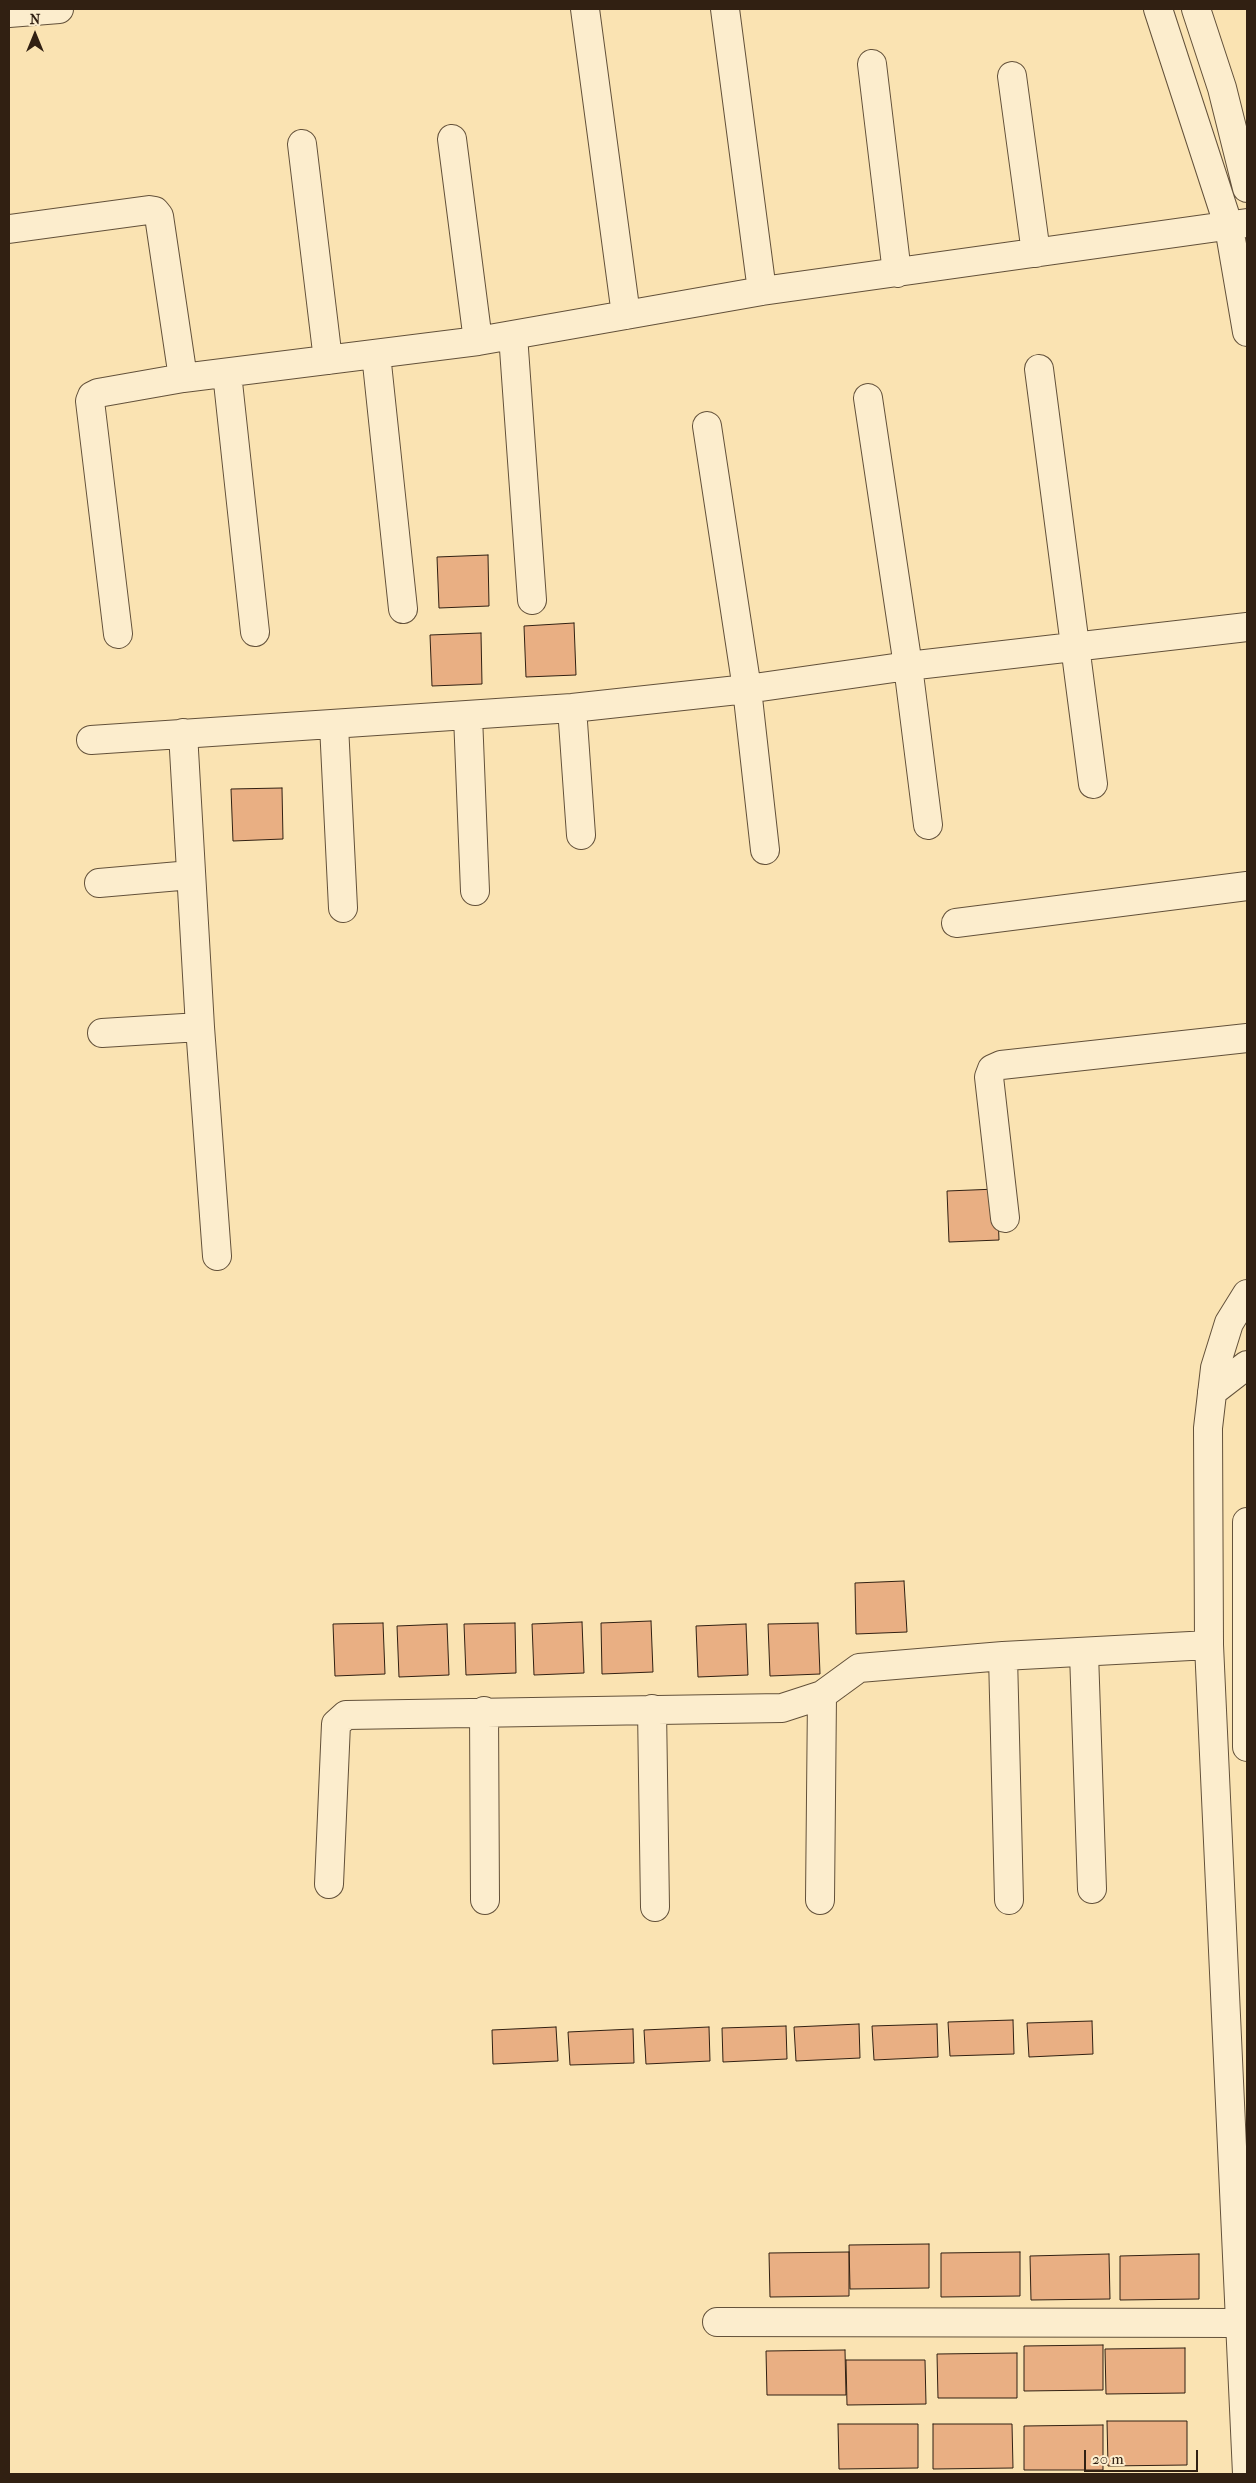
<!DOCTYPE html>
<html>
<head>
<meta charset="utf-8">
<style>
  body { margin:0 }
  #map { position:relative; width:1256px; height:2483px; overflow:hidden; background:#fae3b2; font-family:"IM FELL French Canon",serif }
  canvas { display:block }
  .frame { position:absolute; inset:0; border:10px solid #312012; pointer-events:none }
  .north { position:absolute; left:10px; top:10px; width:50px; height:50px; -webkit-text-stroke:4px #fcedcd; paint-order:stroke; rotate:0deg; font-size:14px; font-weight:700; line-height:20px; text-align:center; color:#312012 }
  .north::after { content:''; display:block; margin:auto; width:18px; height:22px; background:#312012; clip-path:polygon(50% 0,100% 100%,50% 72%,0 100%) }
  .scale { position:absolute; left:1084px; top:2450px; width:114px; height:22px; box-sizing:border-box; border:2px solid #312012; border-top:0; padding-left:6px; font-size:15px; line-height:18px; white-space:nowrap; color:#312012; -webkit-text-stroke:4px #fcedcd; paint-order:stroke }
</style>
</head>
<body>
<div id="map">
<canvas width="1256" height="2483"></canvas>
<div class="frame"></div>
<div class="north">N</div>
<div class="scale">20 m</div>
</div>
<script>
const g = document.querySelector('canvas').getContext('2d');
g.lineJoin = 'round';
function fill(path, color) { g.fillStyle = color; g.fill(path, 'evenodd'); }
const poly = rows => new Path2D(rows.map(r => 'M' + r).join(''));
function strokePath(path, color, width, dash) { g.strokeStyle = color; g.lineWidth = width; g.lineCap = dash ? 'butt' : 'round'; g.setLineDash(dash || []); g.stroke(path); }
const building = poly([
  [488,555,489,606,439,608,437,557,488,555],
  [574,623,576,675,526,677,524,626,574,623],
  [481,633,482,684,432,686,430,635,481,633],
  [282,788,283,839,233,841,231,789,282,788],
  [997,1189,999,1240,949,1242,947,1191,997,1189],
  [904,1581,907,1632,856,1634,855,1583,904,1581],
  [651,1621,653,1672,602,1674,601,1623,651,1621],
  [582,1622,584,1673,534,1675,532,1624,582,1622],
  [383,1623,385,1674,335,1676,333,1624,383,1623],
  [515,1623,516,1673,466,1675,464,1624,515,1623],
  [818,1623,820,1674,770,1676,768,1624,818,1623],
  [447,1624,449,1675,399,1677,397,1626,447,1624],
  [746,1624,748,1675,698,1677,696,1626,746,1624],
  [1013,2020,1014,2054,950,2056,948,2022,1013,2020],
  [1092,2021,1093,2054,1029,2057,1027,2023,1092,2021],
  [859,2024,860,2058,796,2061,794,2027,859,2024],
  [937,2024,938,2057,874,2060,872,2026,937,2024],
  [786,2026,787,2059,723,2062,722,2028,786,2026],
  [556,2027,558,2061,493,2064,492,2030,556,2027],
  [709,2027,710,2061,646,2064,644,2030,709,2027],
  [633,2029,634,2063,570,2065,568,2032,633,2029],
  [929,2244,929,2288,850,2289,849,2245,929,2244],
  [849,2252,849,2296,770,2297,769,2253,849,2252],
  [1020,2252,1020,2296,941,2297,941,2253,1020,2252],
  [1109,2254,1110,2299,1031,2300,1030,2256,1109,2254],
  [1199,2254,1199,2299,1120,2300,1120,2256,1199,2254],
  [1103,2345,1103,2390,1024,2391,1024,2346,1103,2345],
  [1185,2348,1185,2393,1106,2394,1105,2349,1185,2348],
  [845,2350,846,2395,767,2395,766,2351,845,2350],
  [1017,2353,1017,2398,938,2398,937,2354,1017,2353],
  [846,2360,925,2360,926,2404,847,2405,846,2360],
  [1107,2421,1187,2421,1187,2465,1108,2466,1107,2421],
  [838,2424,918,2424,918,2468,839,2469,838,2424],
  [933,2424,1012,2424,1013,2468,933,2469,933,2424],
  [1103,2425,1103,2470,1024,2470,1024,2426,1103,2425]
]);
const minor = poly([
  [585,9,626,315],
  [725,9,762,291],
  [1158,9,1229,227,1247,332],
  [1196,9,1222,88,1247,188],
  [9,13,59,9],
  [872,64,897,273],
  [1012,76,1036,253],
  [452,139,478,341],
  [302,144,328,360],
  [9,229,149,210,155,211,159,216,183,378],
  [513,335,532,600],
  [376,354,403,609],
  [1039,369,1093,784],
  [227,373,255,632],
  [868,398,908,666,928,825],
  [707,426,747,689,765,850],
  [118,634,90,401,92,396,98,393,183,378,478,341,762,291,1247,223],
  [572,708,581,835],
  [468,716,475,891],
  [334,725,343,908],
  [183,733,200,1027,217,1256],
  [91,740,572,708,747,689,908,666,1247,627],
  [99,883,191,875],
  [956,923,1247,886],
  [102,1033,200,1027],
  [1005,1218,989,1077,992,1069,1001,1065,1247,1038],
  [1212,1392,1247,1365],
  [1247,1522,1247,1747],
  [1084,1653,1092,1889],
  [1003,1656,1009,1900],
  [652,1709,655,1907],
  [484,1711,485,1900],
  [329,1884,336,1724,346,1715,782,1708,822,1695,859,1668,1003,1656,1209,1645],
  [820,1900,822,1695],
  [717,2322,1240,2323],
  [1247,2474,1209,1645,1208,1428,1215,1368,1229,1323,1247,1294]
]);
fill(building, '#e9af83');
strokePath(building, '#312012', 1);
strokePath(minor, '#63513a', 30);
strokePath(minor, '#fcedcd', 28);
</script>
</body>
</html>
